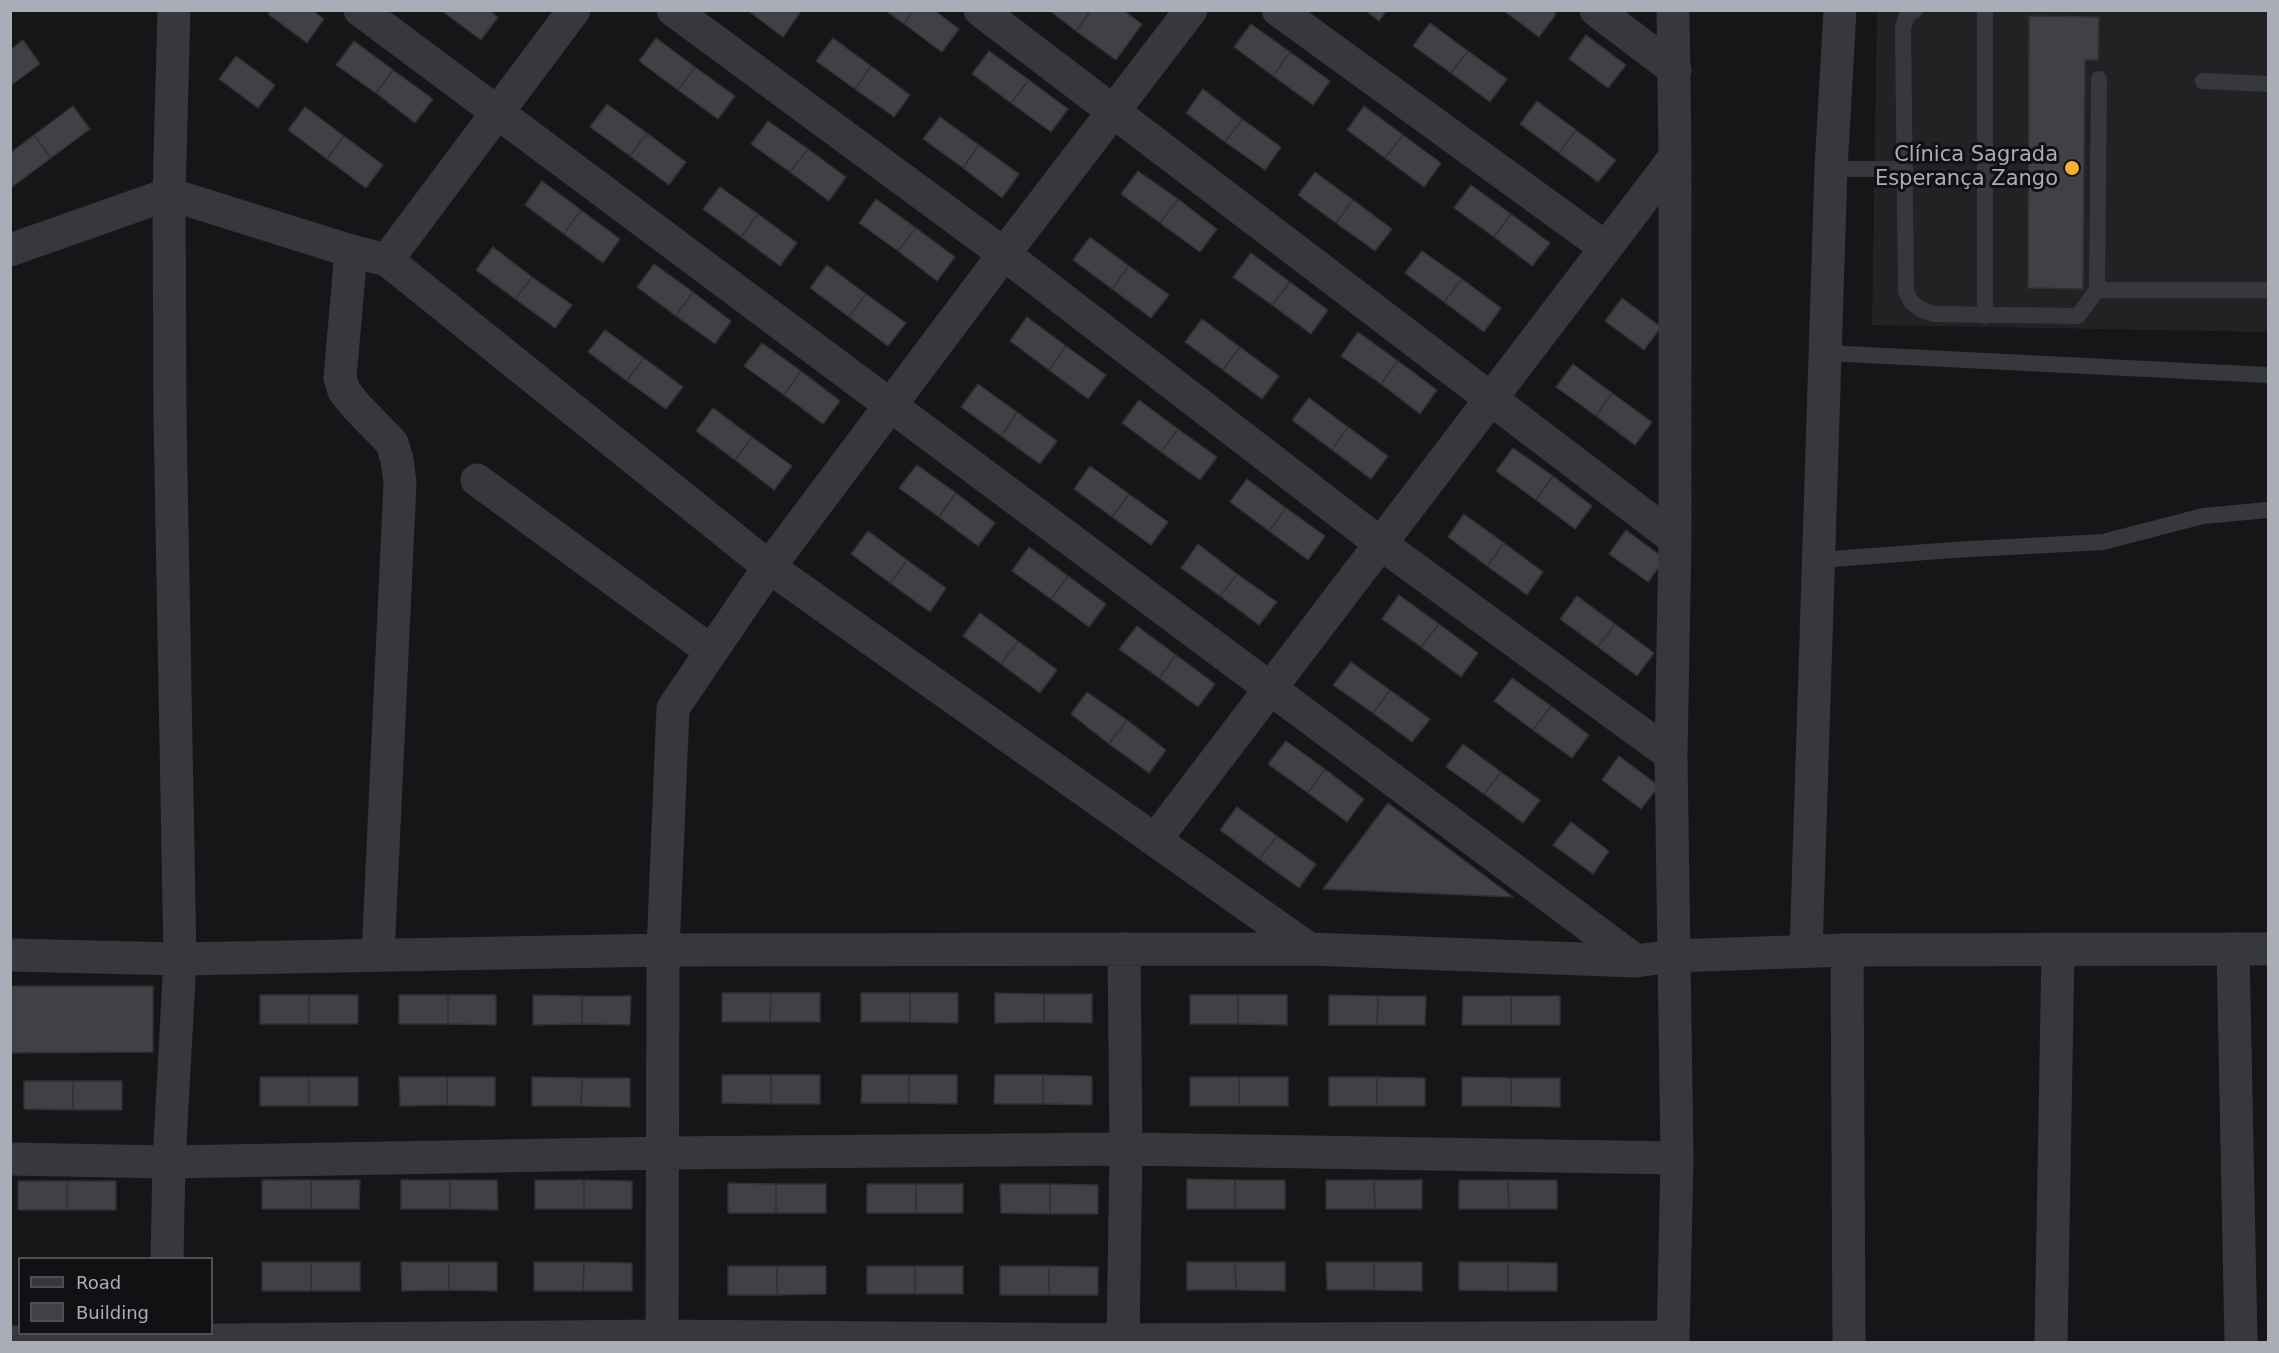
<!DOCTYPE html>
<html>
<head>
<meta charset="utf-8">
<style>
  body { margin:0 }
  #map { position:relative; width:2279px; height:1353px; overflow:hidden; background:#161618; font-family:"DejaVu Sans",sans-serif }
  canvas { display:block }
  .frame { position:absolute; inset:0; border:12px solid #a8adb8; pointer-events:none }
  .legend { position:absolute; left:18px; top:1257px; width:195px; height:78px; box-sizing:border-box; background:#111113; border:2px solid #4d4f55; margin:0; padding:8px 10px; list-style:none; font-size:18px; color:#a8adb8 }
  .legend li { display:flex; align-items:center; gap:12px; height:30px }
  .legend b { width:30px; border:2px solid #4d4f55 }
</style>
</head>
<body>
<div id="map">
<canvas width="2279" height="1353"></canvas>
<div class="frame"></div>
<ul class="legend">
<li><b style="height:8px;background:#37383d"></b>Road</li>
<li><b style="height:16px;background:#404145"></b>Building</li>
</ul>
</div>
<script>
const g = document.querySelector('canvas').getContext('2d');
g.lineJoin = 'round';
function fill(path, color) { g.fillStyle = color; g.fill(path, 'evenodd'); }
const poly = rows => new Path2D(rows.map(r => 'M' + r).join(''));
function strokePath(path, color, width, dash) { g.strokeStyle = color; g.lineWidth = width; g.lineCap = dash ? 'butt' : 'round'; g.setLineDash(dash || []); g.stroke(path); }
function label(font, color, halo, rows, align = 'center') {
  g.font = font + ' "DejaVu Sans",sans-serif'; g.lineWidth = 6; g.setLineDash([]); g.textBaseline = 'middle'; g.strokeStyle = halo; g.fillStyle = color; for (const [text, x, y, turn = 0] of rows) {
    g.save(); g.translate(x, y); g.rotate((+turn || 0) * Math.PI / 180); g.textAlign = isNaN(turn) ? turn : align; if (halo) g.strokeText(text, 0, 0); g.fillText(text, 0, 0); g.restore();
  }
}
const built = poly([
  [1877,11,2268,11,2268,332,1872,325]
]);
const building = poly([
  [271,10,312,10,324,19,307,43,268,14,271,10],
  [489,10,498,17,481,40,442,11,489,10],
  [747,10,796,10,800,13,783,37,747,10],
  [885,10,913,10,904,24,885,10],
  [913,10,934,10,959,29,942,52,904,24,913,10],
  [1049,10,1091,10,1076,31,1049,10],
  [1091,10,1123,10,1142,24,1116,60,1076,31,1091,10],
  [1365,10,1387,10,1379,21,1365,10],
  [1503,10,1552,10,1556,14,1539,37,1503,10],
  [2029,16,2099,17,2098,60,2085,60,2083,289,2028,288,2029,16],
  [1430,23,1468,51,1451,73,1413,46,1430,23],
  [1251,24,1290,52,1273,76,1234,47,1251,24],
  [1586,35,1626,65,1608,88,1569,59,1586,35],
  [656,38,695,67,678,90,639,61,656,38],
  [833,38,871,66,855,89,816,61,833,38],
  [23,40,40,64,10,86,10,50,23,40],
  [354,41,393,70,376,93,336,65,354,41],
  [989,51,1029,80,1011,103,972,74,989,51],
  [1468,51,1507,79,1490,102,1451,73,1468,51],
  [1290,52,1330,81,1313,105,1273,76,1290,52],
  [236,56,275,85,258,108,219,79,236,56],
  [871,66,910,95,894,117,855,89,871,66],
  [695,67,735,96,718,119,678,90,695,67],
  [393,70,433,99,415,123,376,93,393,70],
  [1029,80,1068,109,1051,132,1011,103,1029,80],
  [1203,89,1242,119,1225,142,1186,113,1203,89],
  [1537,101,1576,130,1559,153,1520,124,1537,101],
  [607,104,647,133,630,156,590,127,607,104],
  [73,106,90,129,51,158,34,135,73,106],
  [1364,106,1403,135,1385,158,1347,130,1364,106],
  [305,107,344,136,327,159,288,130,305,107],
  [940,117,979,145,963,168,923,139,940,117],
  [1242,119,1281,147,1265,170,1225,142,1242,119],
  [768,121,808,149,790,172,751,144,768,121],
  [1576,130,1616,160,1598,182,1559,153,1576,130],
  [647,133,686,162,669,185,630,156,647,133],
  [34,135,51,158,12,187,10,153,34,135],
  [1403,135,1441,163,1424,187,1385,158,1403,135],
  [344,136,383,165,366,188,327,159,344,136],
  [979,145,1019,174,1002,198,963,168,979,145],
  [808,149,846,177,829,201,790,172,808,149],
  [1138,171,1178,199,1160,223,1121,194,1138,171],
  [1315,172,1353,200,1336,223,1298,195,1315,172],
  [542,181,581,210,564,234,525,205,542,181],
  [1471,185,1511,214,1494,237,1454,208,1471,185],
  [720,187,758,214,741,237,703,209,720,187],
  [876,199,916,228,898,251,859,223,876,199],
  [1178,199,1217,229,1200,252,1160,223,1178,199],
  [1353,200,1392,229,1375,251,1336,223,1353,200],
  [581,210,620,239,603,263,564,234,581,210],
  [758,214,797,243,780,266,741,237,758,214],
  [1511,214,1550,243,1532,266,1494,237,1511,214],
  [916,228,955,257,937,281,898,251,916,228],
  [1090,237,1129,266,1112,289,1073,260,1090,237],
  [493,247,532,277,515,299,476,270,493,247],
  [1422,251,1462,279,1444,302,1405,273,1422,251],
  [1251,253,1290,282,1272,305,1233,277,1251,253],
  [654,264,693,292,676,316,637,287,654,264],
  [827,265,866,294,849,317,810,288,827,265],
  [1129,266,1169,295,1151,318,1112,289,1129,266],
  [532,277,572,305,555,328,515,299,532,277],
  [1462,279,1501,308,1484,332,1444,302,1462,279],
  [1290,282,1328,310,1311,334,1272,305,1290,282],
  [693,292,731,321,715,344,676,316,693,292],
  [866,294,906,323,888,346,849,317,866,294],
  [1622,298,1661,327,1644,350,1605,321,1622,298],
  [1027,317,1066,346,1049,370,1010,341,1027,317],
  [1202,319,1240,347,1223,370,1185,342,1202,319],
  [605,330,644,358,627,381,588,352,605,330],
  [1358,332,1398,361,1381,384,1341,356,1358,332],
  [762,343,801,371,784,395,744,366,762,343],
  [1066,346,1106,375,1088,399,1049,370,1066,346],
  [1240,347,1279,376,1262,399,1223,370,1240,347],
  [644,358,683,387,666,409,627,381,644,358],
  [1398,361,1437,390,1420,414,1381,384,1398,361],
  [1573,364,1612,393,1596,416,1556,387,1573,364],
  [801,371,840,401,823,424,784,395,801,371],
  [978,384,1017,412,1001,436,961,407,978,384],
  [1612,393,1652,422,1635,445,1596,416,1612,393],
  [1309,398,1348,427,1332,450,1292,420,1309,398],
  [1139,400,1178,429,1161,452,1122,423,1139,400],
  [713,408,752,437,735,460,696,431,713,408],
  [1017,412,1057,441,1040,464,1001,436,1017,412],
  [1348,427,1388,456,1371,479,1332,450,1348,427],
  [1178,429,1217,457,1200,480,1161,452,1178,429],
  [752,437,792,466,774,490,735,460,752,437],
  [1513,448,1553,476,1536,500,1496,471,1513,448],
  [917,465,956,493,939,517,899,488,917,465],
  [1090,466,1129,494,1112,517,1074,489,1090,466],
  [1553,476,1592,506,1575,529,1536,500,1553,476],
  [1247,479,1286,508,1269,531,1230,502,1247,479],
  [956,493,995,523,978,546,939,517,956,493],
  [1129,494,1168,522,1151,545,1112,517,1129,494],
  [1286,508,1325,536,1308,560,1269,531,1286,508],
  [1464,514,1504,543,1487,566,1448,537,1464,514],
  [1626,530,1665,559,1648,582,1609,554,1626,530],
  [868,531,907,560,890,583,851,554,868,531],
  [1504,543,1543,572,1527,595,1487,566,1504,543],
  [1198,544,1237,574,1220,596,1181,568,1198,544],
  [1029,547,1068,576,1051,599,1012,571,1029,547],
  [907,560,946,588,930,612,890,583,907,560],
  [1237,574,1277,602,1259,625,1220,596,1237,574],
  [1068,576,1106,604,1089,627,1051,599,1068,576],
  [1399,595,1439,624,1421,647,1382,619,1399,595],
  [1577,596,1615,624,1598,647,1560,619,1577,596],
  [980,613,1018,641,1001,664,963,636,980,613],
  [1439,624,1478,653,1461,677,1421,647,1439,624],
  [1615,624,1654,653,1637,676,1598,647,1615,624],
  [1137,626,1176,655,1159,678,1119,649,1137,626],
  [1018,641,1057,670,1040,693,1001,664,1018,641],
  [1176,655,1215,684,1198,707,1159,678,1176,655],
  [1351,662,1390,690,1373,713,1333,685,1351,662],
  [1512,678,1551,706,1533,730,1494,701,1512,678],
  [1390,690,1430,719,1412,742,1373,713,1390,690],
  [1087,692,1127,720,1109,744,1071,714,1087,692],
  [1551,706,1589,735,1572,758,1533,730,1551,706],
  [1127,720,1166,750,1149,773,1109,744,1127,720],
  [1286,741,1325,769,1308,793,1268,764,1286,741],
  [1463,744,1501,772,1484,794,1446,767,1463,744],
  [1619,756,1659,786,1641,809,1602,780,1619,756],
  [1325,769,1364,799,1347,822,1308,793,1325,769],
  [1501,772,1540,800,1523,823,1484,794,1501,772],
  [1388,803,1513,897,1323,889,1388,803],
  [1237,807,1277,836,1259,859,1220,830,1237,807],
  [1571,822,1609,851,1593,874,1553,845,1571,822],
  [1277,836,1316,864,1299,888,1259,859,1277,836],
  [11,986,153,986,153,1052,11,1053,11,986],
  [722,993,771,993,770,1022,722,1022,722,993],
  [771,993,820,993,820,1022,770,1022,771,993],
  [861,993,910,993,910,1022,861,1022,861,993],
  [910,993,958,993,958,1023,910,1022,910,993],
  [995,993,1044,994,1044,1022,995,1023,995,993],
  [1044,994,1092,994,1092,1023,1044,1022,1044,994],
  [260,995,309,995,309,1024,260,1024,260,995],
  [309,995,358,995,358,1024,309,1024,309,995],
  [399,995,448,995,448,1024,399,1024,399,995],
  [448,995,496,995,496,1025,448,1024,448,995],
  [533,995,582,996,582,1024,533,1025,533,995],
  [1190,995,1238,995,1238,1024,1190,1024,1190,995],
  [1238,995,1287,995,1287,1025,1238,1024,1238,995],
  [1329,995,1378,996,1377,1025,1329,1025,1329,995],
  [582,996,631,996,630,1025,582,1024,582,996],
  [1378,996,1426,996,1425,1025,1377,1025,1378,996],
  [1463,996,1511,996,1511,1025,1462,1025,1463,996],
  [1511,996,1560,996,1560,1025,1511,1025,1511,996],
  [722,1075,771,1075,771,1104,722,1103,722,1075],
  [771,1075,820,1075,820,1104,771,1104,771,1075],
  [862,1075,909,1075,909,1103,861,1103,862,1075],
  [909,1075,957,1075,957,1104,909,1103,909,1075],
  [995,1075,1043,1075,1043,1104,994,1104,995,1075],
  [1043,1075,1092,1076,1092,1105,1043,1104,1043,1075],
  [260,1077,309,1077,309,1106,260,1106,260,1077],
  [309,1077,358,1077,358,1106,309,1106,309,1077],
  [399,1077,447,1077,447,1105,400,1106,399,1077],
  [447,1077,495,1077,495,1106,447,1105,447,1077],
  [532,1077,582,1078,581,1106,532,1106,532,1077],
  [1190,1077,1239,1077,1239,1106,1190,1106,1190,1077],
  [1239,1077,1288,1077,1288,1106,1239,1106,1239,1077],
  [1329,1077,1377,1077,1377,1106,1329,1106,1329,1077],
  [1377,1077,1425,1078,1425,1106,1377,1106,1377,1077],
  [1462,1077,1511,1078,1511,1106,1462,1106,1462,1077],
  [582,1078,630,1078,630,1107,581,1106,582,1078],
  [1511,1078,1560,1078,1560,1107,1511,1106,1511,1078],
  [24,1081,73,1081,73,1110,24,1109,24,1081],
  [73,1081,122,1081,122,1110,73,1110,73,1081],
  [1187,1179,1235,1180,1235,1209,1187,1209,1187,1179],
  [262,1180,311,1180,311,1209,262,1209,262,1180],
  [311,1180,360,1180,359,1209,311,1209,311,1180],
  [401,1180,450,1180,450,1209,401,1209,401,1180],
  [450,1180,497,1180,498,1210,450,1209,450,1180],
  [535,1180,584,1180,584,1209,535,1209,535,1180],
  [584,1180,632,1181,632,1209,584,1209,584,1180],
  [1235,1180,1285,1180,1285,1209,1235,1209,1235,1180],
  [1326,1180,1374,1180,1375,1209,1326,1209,1326,1180],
  [1374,1180,1422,1180,1422,1209,1375,1209,1374,1180],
  [1459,1180,1508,1180,1509,1209,1459,1209,1459,1180],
  [1508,1180,1557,1180,1557,1209,1509,1209,1508,1180],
  [18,1181,67,1181,67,1210,18,1210,18,1181],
  [67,1181,116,1181,116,1210,67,1210,67,1181],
  [728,1183,776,1184,776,1213,728,1213,728,1183],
  [776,1184,826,1184,826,1213,776,1213,776,1184],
  [867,1184,916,1184,916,1213,867,1213,867,1184],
  [916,1184,963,1184,963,1213,916,1213,916,1184],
  [1000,1184,1050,1184,1050,1214,1001,1213,1000,1184],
  [1050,1184,1098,1185,1098,1214,1050,1214,1050,1184],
  [262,1262,311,1262,311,1291,262,1291,262,1262],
  [311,1262,360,1262,360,1291,311,1291,311,1262],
  [401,1262,449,1262,449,1290,402,1291,401,1262],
  [449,1262,497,1262,497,1291,449,1290,449,1262],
  [534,1262,584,1262,583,1291,534,1291,534,1262],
  [584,1262,632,1263,632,1291,583,1291,584,1262],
  [1187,1262,1235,1262,1236,1290,1187,1290,1187,1262],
  [1235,1262,1285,1262,1285,1291,1236,1290,1235,1262],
  [1326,1262,1374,1262,1374,1290,1327,1290,1326,1262],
  [1374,1262,1422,1262,1422,1291,1374,1290,1374,1262],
  [1459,1262,1508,1262,1508,1291,1459,1290,1459,1262],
  [1508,1262,1557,1263,1557,1291,1508,1291,1508,1262],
  [728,1266,777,1266,777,1295,728,1295,728,1266],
  [777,1266,826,1266,826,1294,777,1295,777,1266],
  [867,1266,915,1266,915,1294,867,1294,867,1266],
  [915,1266,963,1266,963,1294,915,1294,915,1266],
  [1000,1266,1049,1266,1049,1295,1000,1295,1000,1266],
  [1049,1266,1098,1267,1098,1295,1049,1295,1049,1266]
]);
const service = poly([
  [1915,10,1907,16,1903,27,1906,291,1911,302,1922,310,1934,314,2078,316,2097,290,2268,290],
  [1985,10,1985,316],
  [2203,81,2268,84],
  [1831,169,1905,169],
  [2097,290,2099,79],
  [1825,353,2268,375],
  [1819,560,1953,550,2103,542,2203,516,2268,510]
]);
const minor = poly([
  [360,10,1636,961],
  [673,10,1004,254,1381,544,1671,755],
  [980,10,1675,539],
  [1278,10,1606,248],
  [1596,10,1675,70],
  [1673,10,1675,157,1675,539,1671,755,1677,1158,1673,1342],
  [10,250,169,194,351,251,387,260,769,567,1309,949],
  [351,251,340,378,344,391,357,407,392,443,397,460,400,483,378,955],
  [387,260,574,10],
  [477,480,711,651],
  [1155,840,1675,157],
  [2233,949,2241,1342],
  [1806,950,1831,169,1840,10],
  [10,955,180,959,663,950,1309,949,1636,961,1673,956,1847,950],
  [10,1159,169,1162,664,1153,1126,1149,1677,1158],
  [167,1258,169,1162,180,959,170,418,169,194,174,10],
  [10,1342,662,1336,1123,1340,1673,1337],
  [662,1342,663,950,673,708,769,567,1004,254,1191,10],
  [1123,1342,1126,1149,1124,949],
  [2051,1342,2058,949]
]);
const tertiary = poly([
  [1849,1342,1847,950,2268,949]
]);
const markers = [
  [2072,168,8,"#f2b134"]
];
const poiNames = [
  ["Clínica Sagrada",2058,156],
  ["Esperança Zango",2058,180]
];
fill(built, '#222225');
fill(building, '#404145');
strokePath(building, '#303034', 1.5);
strokePath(service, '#37383d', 16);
strokePath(minor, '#37383d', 33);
strokePath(tertiary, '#37383d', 33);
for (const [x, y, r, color] of markers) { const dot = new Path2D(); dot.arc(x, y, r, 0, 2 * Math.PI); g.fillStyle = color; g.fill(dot); strokePath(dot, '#111113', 2); }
label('21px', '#a8adb8', '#111113', poiNames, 'right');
</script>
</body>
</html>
